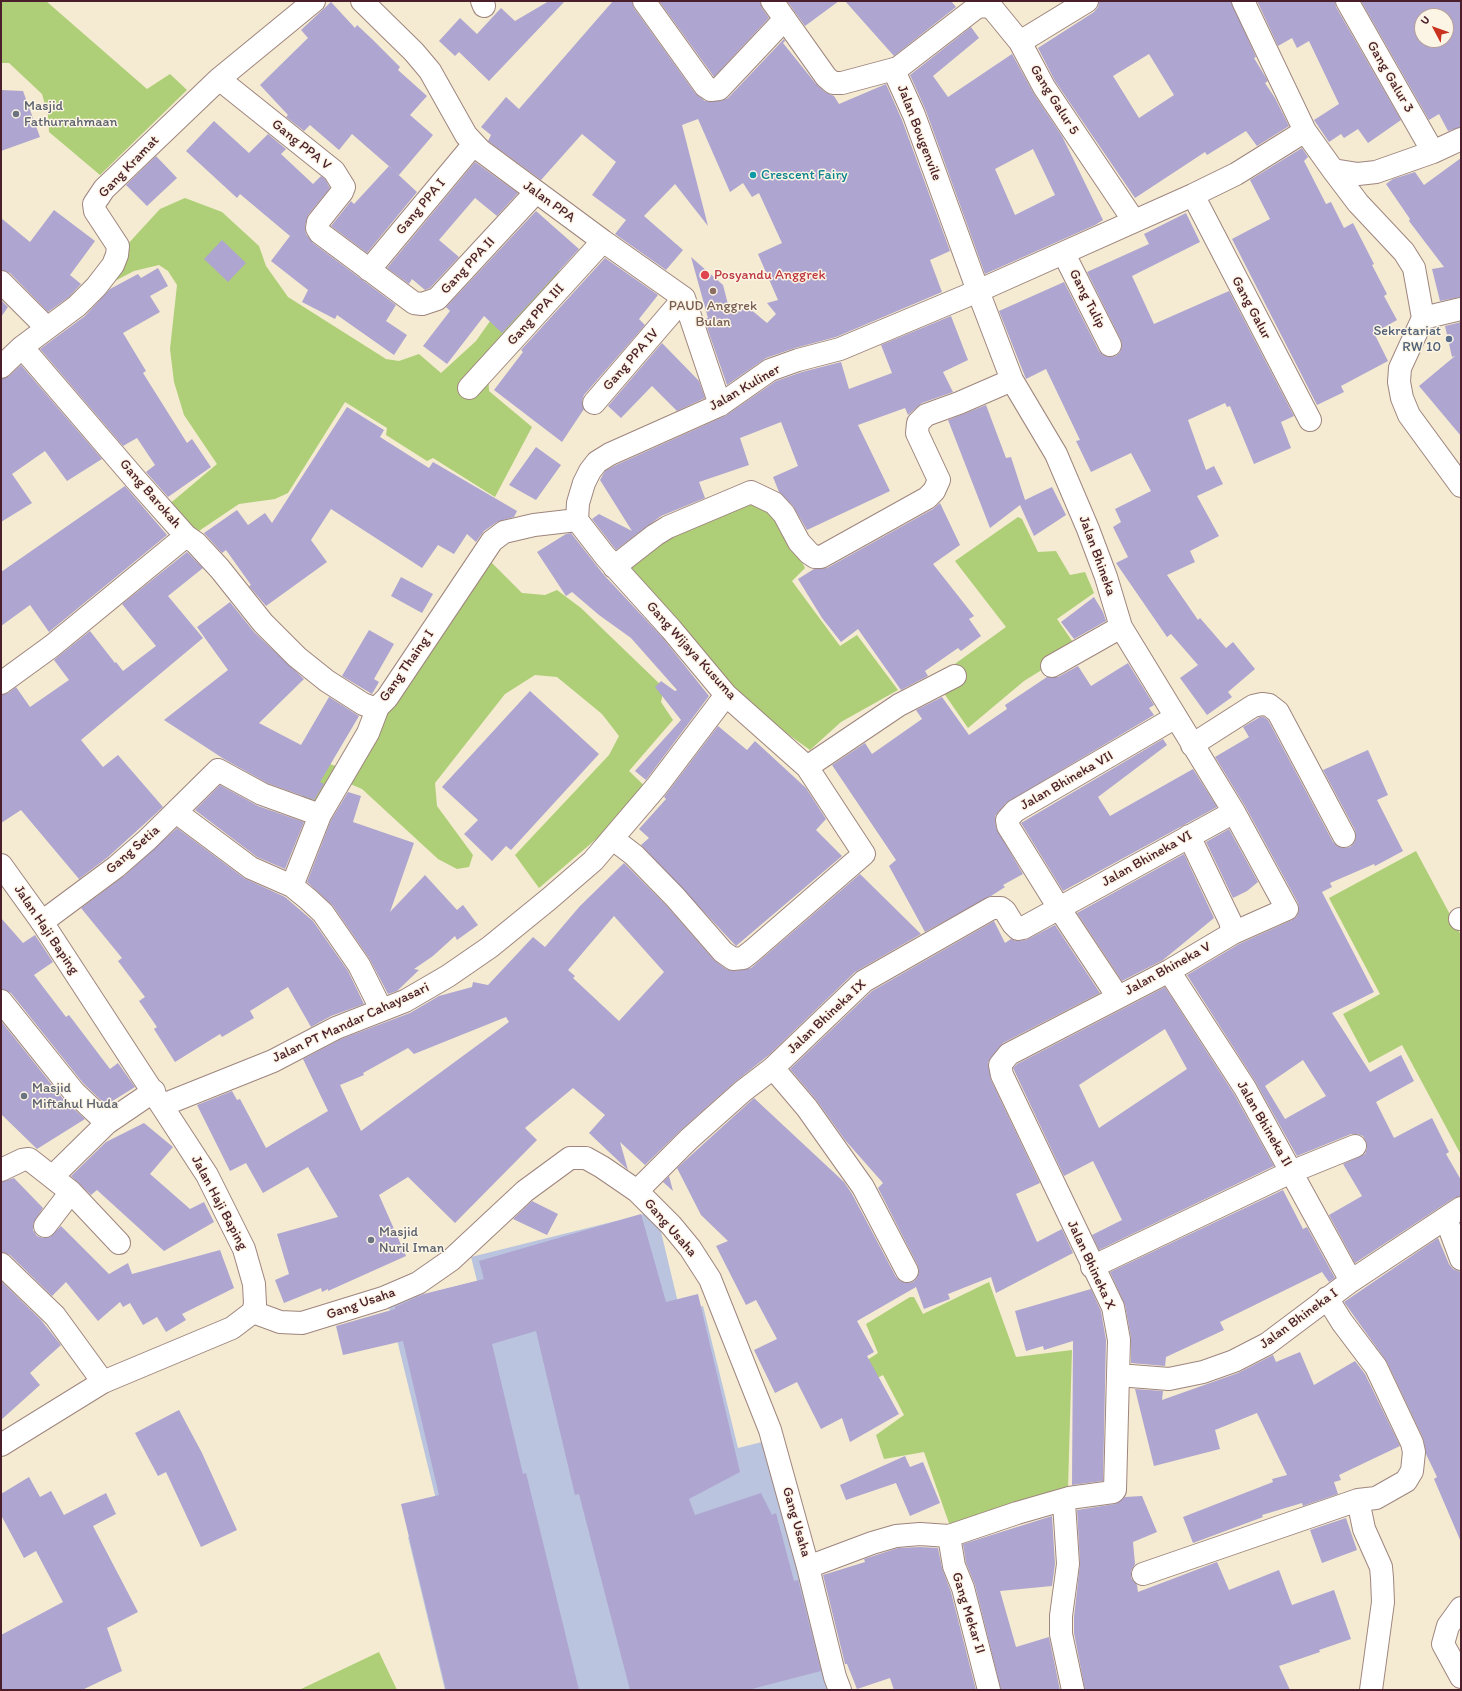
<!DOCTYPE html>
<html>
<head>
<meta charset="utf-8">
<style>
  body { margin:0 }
  #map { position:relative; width:1462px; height:1691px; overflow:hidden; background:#f4ebd2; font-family:Itim,sans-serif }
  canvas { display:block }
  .frame { position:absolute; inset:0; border:2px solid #4a1f2b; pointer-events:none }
  .north { position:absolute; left:1414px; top:8px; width:40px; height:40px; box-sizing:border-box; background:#fcf5e5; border:1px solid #b59f9b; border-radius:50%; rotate:311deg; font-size:11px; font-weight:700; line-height:16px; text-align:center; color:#4a1f2b }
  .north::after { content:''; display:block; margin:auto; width:14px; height:18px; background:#c8321e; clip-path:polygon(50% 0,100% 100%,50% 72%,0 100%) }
</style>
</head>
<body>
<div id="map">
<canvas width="1462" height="1691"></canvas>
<div class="frame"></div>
<div class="north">U</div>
</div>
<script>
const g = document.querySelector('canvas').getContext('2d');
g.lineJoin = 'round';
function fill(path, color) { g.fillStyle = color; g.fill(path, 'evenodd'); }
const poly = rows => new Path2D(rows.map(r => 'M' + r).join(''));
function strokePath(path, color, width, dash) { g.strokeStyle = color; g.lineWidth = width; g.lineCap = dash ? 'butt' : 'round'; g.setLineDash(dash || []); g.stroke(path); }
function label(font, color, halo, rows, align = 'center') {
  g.font = font + ' Itim,sans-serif'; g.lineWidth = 3; g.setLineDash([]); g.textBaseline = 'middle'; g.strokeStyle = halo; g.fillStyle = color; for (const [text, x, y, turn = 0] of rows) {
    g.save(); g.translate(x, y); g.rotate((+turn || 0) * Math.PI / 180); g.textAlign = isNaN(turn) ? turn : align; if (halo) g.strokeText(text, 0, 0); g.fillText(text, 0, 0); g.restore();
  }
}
const industrial = poly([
  [656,1211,680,1311,703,1306,738,1448,770,1440,830,1690,445,1690,408,1537,443,1528,388,1303,477,1281,471,1257]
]);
const green = poly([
  [1,1,46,1,147,89,170,74,187,90,100,175,49,132,48,115,42,94,9,63,1,63],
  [185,198,222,212,259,246,266,266,288,297,386,359,399,361,419,354,441,373,476,341,512,290,548,262,561,273,488,364,489,391,532,427,495,497,433,458,427,461,386,435,387,428,345,402,288,493,275,499,239,504,190,537,167,506,217,464,184,415,174,382,170,349,177,285,168,271,159,265,134,271,109,284,102,272,160,209],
  [746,497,775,510,805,568,792,581,840,646,857,635,898,690,841,722,810,750,729,692,621,566,665,531],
  [1018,517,1022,519,1038,552,1056,551,1070,575,1085,572,1094,593,1057,619,1077,648,1024,681,968,728,934,679,1006,627,955,561],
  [491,562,522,593,545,595,557,590,581,608,664,688,661,702,673,720,629,771,660,801,637,825,622,817,539,888,515,855,609,755,619,736,602,714,557,677,535,675,505,694,435,783,437,806,473,855,469,867,457,869,438,859,362,789,339,779,317,809,299,802,319,760,341,768],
  [1416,851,1461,935,1461,1155,1402,1045,1369,1063,1343,1014,1380,994,1329,898],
  [989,1282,1016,1357,1072,1350,1068,1489,951,1529,924,1452,884,1459,876,1435,904,1415,883,1375,855,1389,847,1373,878,1353,866,1324,910,1297,914,1297,923,1314],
  [379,1652,397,1690,299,1690]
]);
const building = poly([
  [549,1,565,1,489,81,459,52,455,56,439,41,460,18,477,34,501,8,515,21],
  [613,1,632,1,634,8,695,93,705,101,721,101,728,98,784,39,785,41,783,43,816,84,825,92,834,96,839,104,886,84,902,120,950,251,930,260,942,292,836,337,795,348,766,358,727,385,704,319,708,318,691,257,723,285,730,312,749,308,767,323,776,314,767,303,778,300,758,254,782,243,759,193,752,197,743,183,730,192,698,119,682,125,708,226,675,184,644,216,683,250,666,270,615,234,626,220,592,195,616,162,582,134,541,180,488,141,491,135,481,127,506,97,519,109],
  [659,1,760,1,762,8,769,18,714,77],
  [787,1,839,1,805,26],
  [845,1,951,1,956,7,894,56],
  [1099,1,1231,1,1256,57,1254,58,1268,81,1265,83,1275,98,1289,126,1257,146,1246,131,1207,155,1205,152,1135,198,1055,81,1038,48,1094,12,1098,7],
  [1149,54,1174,95,1139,118,1113,76],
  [1257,1,1335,1,1336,7,1401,120,1368,143,1358,129,1344,138,1341,134,1329,142,1314,120,1339,104,1309,41,1297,48,1292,38,1278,46],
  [1361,1,1461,1,1461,127,1448,131,1439,114,1429,120],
  [1422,16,1446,16,1446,40,1422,40],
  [331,2,355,28,357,25,372,39,400,67,398,70,427,96,410,115,433,135,399,175,352,134,339,150,310,125,304,131,286,117,288,115,260,85,308,38,301,30],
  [971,27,979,38,933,76,948,97,1012,54,1034,94,1062,136,1103,220,1095,225,985,274,926,111,910,75],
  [1033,149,1055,195,1015,215,995,169],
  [1,90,23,91,40,137,1,151],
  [214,121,249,153,268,134,286,149,281,154,313,184,321,176,325,179,330,188,308,215,305,226,306,234,313,243,396,305,386,321,407,335,394,355,337,315,335,319,302,302,308,290,271,261,290,236,240,194,237,198,186,151],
  [1302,148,1308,157,1304,161,1326,204,1331,202,1344,228,1353,223,1374,264,1372,265,1387,294,1384,296,1397,320,1374,333,1388,361,1341,386,1344,392,1317,405,1232,239,1270,219,1250,180],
  [156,156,177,178,147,206,126,185],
  [1461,158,1461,297,1440,301,1432,269,1444,267,1409,221,1410,219,1386,184,1393,179,1415,172,1424,185],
  [475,162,518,193,497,216,475,198,439,240,459,257,430,288,425,290,412,279,409,284,387,268],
  [389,166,417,192,367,253,331,226,351,201,354,204],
  [54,210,95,241,70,275,81,284,69,297,48,312,10,273,1,270,1,218,30,242],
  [536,211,579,249,502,333,484,316,447,364,423,346,450,311,446,307],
  [1186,213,1200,242,1132,276,1154,324,1229,291,1294,416,1281,422,1291,448,1254,464,1230,406,1227,407,1225,403,1188,420,1206,470,1214,466,1223,484,1197,496,1219,536,1190,551,1195,562,1167,575,1198,620,1200,618,1226,648,1233,642,1255,669,1228,692,1232,697,1207,715,1180,678,1198,665,1171,634,1167,637,1116,563,1128,557,1113,527,1121,522,1115,509,1151,491,1131,453,1091,472,1076,441,1080,440,1046,369,1026,379,999,311,1064,282,1099,351,1103,355,1109,357,1116,356,1120,352,1122,346,1121,340,1087,272,1149,244,1144,234],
  [222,240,246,263,228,282,204,259],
  [605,258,658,295,639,319,645,325,584,395,582,401,584,409,562,442,494,390,523,352,521,350],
  [158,268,168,286,150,296,160,312,123,333,146,371,143,373,187,443,192,439,211,467,168,497,146,472,155,465,137,438,123,446,40,349,85,316,110,289,138,274,141,278],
  [1,300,8,307,1,317],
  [951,316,968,360,943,372,953,392,922,403,908,415,905,408,858,425,890,491,807,530,793,506,779,492,773,477,798,466,781,422,740,438,749,465,699,482,705,498,661,516,616,550,592,519,599,514,632,531,600,480,605,471,616,465,725,416,776,381,802,372,841,362,849,389,892,373,881,345],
  [1461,322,1461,436,1419,386,1455,356,1452,357,1445,326],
  [662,343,699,381,705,398,677,411,652,386,621,418,608,406],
  [21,365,102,459,67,481,45,451,12,474,32,503,1,522,1,379,9,376],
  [986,405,1006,458,1011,457,1025,500,1052,487,1066,515,1034,536,1020,505,990,528,948,420],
  [347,407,384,430,380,437,429,468,433,462,517,511,514,517,497,522,484,531,476,542,467,534,454,554,438,545,422,568,331,509,311,540,327,562,266,606,249,586,251,585,226,550,222,553,204,533,237,510,248,525,265,513,272,523],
  [536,447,561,465,536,500,509,485],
  [125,486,167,535,49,632,30,605,1,626,1,572],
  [940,503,960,545,933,564,974,616,969,619,981,636,961,651,958,648,925,671,928,676,901,690,858,629,841,642,822,618,798,579,814,569,827,568,933,509],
  [571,533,604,575,662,637,709,696,646,780,635,771,681,720,655,687,661,681,675,691,677,690,631,638,599,615,572,592,566,596,537,552,566,534],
  [187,552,203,568,168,596,203,638,81,740,103,767,118,755,163,807,108,857,79,879,21,810,1,823,1,695,8,693,16,687,30,707,69,680,54,660,90,631,115,663,116,662,123,671,156,646,122,604],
  [401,577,433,594,422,613,391,596],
  [1094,597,1103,612,1106,621,1074,639,1061,622],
  [230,602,254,632,304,679,259,723,301,745,329,697,359,716,320,782,324,784,314,800,267,783,224,759,164,720,228,670,197,627],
  [369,630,394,644,374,679,379,682,372,694,342,676],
  [1128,663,1154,705,1149,708,1154,715,1006,803,995,816,996,828,1023,874,1003,885,1005,887,991,896,925,932,889,866,896,860,832,765,865,743,872,754,922,719,916,710,942,697,969,735,1007,709,1005,705,1047,677,1058,677,1078,666,1091,686],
  [530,691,599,754,511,850,506,846,492,861,464,834,478,820,442,787],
  [1260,717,1264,717,1268,720,1333,842,1337,846,1343,848,1350,847,1354,843,1356,837,1355,830,1323,770,1368,750,1388,795,1377,800,1403,851,1375,866,1374,864,1330,883,1332,887,1322,892,1374,992,1332,1013,1370,1072,1401,1055,1414,1081,1376,1102,1394,1138,1432,1118,1449,1152,1446,1154,1461,1180,1461,1196,1454,1198,1355,1263,1329,1215,1362,1196,1343,1164,1365,1154,1367,1148,1366,1141,1363,1136,1357,1134,1351,1134,1297,1156,1255,1081,1187,975,1239,944,1292,920,1297,916,1299,910,1298,903,1245,806,1215,757,1249,737,1243,727],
  [1303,1060,1326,1096,1285,1119,1265,1086],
  [718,726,747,750,755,741,806,788,826,819,816,830,842,856,736,946,641,845,649,838,639,829,666,799,664,797],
  [1163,739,1167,745,1098,797,1110,816,1193,769,1217,807,1063,891,1021,823],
  [220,785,258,806,304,822,285,869,257,857,195,810],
  [348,792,361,796,353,822,414,843,390,912,425,875,457,910,463,905,478,925,457,940,455,936,433,956,414,969,419,970,397,991,388,994,369,958,333,906,307,882,331,820],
  [177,828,244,878,285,897,313,921,348,971,364,1004,331,1016,311,1027,288,987,250,1011,254,1018,222,1037,220,1034,175,1062,154,1029,157,1027,139,1001,145,997,118,961,122,958,81,908,124,876],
  [1229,829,1258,882,1247,891,1233,898,1206,842],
  [1184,854,1214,918,1163,960,1122,981,1077,913],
  [624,863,666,905,714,960,726,969,734,971,751,968,860,874,921,934,855,972,770,1054,735,1082,681,1130,645,1165,620,1142,628,1170,589,1133,605,1115,573,1088,525,1128,537,1140,455,1223,408,1177,379,1195,406,1256,328,1291,328,1289,322,1292,321,1288,284,1303,275,1280,289,1274,277,1234,338,1217,308,1167,263,1193,246,1163,230,1171,197,1105,232,1091,237,1100,240,1099,266,1148,328,1111,303,1059,341,1039,410,1013,439,996,472,987,473,982,488,985,533,937,545,947,580,906],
  [614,916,664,972,619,1021,573,978,575,976,568,970],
  [506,1017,509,1022,361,1131,340,1085,364,1075,363,1073,408,1048,414,1054],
  [1,918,23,943,35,935,53,962,34,975,66,1017,69,1015,110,1069,118,1063,135,1087,106,1105,83,1083,11,993,1,989],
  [994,921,1005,943,1011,939,1015,941,1026,940,1055,925,1100,993,1003,1043,988,1062,991,1080,1040,1183,1016,1194,1037,1242,1062,1229,1073,1253,996,1293,991,1277,948,1294,950,1299,924,1309,916,1287,857,1321,874,1352,867,1356,899,1414,850,1442,842,1418,821,1429,797,1382,775,1393,754,1350,777,1339,756,1300,746,1305,716,1246,728,1241,701,1215,677,1168,754,1098,844,1182,852,1194,896,1277,900,1281,906,1283,913,1282,917,1278,919,1272,918,1266,878,1188,883,1183,845,1140,817,1101,790,1069,872,991],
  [1165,987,1234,1094,1274,1166,1099,1250,1092,1235,1122,1220,1093,1161,1064,1176,1013,1068,1017,1064],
  [1165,1029,1187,1069,1099,1128,1079,1085],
  [1,1021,64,1100,85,1119,37,1149,1,1114],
  [144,1123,173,1147,150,1174,190,1209,204,1202,214,1222,164,1251,97,1190,91,1195,71,1176,106,1142],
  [669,1176,673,1191,663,1182],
  [14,1178,43,1208,33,1224,33,1230,37,1236,43,1238,50,1237,61,1226,109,1274,128,1263,132,1274,220,1250,234,1288,182,1314,186,1320,166,1332,157,1317,143,1325,130,1303,123,1307,120,1302,98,1321,66,1282,52,1296,10,1255,1,1252,1,1182],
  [1283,1190,1303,1229,1307,1227,1335,1278,1329,1282,1322,1272,1220,1322,1224,1330,1166,1357,1165,1366,1131,1363,1131,1338,1125,1305,1110,1272],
  [532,1201,558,1214,547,1235,513,1219],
  [641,1214,666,1302,698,1294,740,1472,689,1499,695,1515,761,1493,772,1515,776,1513,794,1581,798,1580,821,1671,748,1690,630,1690,579,1494,575,1495,536,1331,492,1344,523,1474,526,1473,579,1690,446,1690,401,1504,439,1495,403,1341,343,1355,336,1326,395,1309,395,1307,424,1294,484,1279,479,1261],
  [1438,1238,1449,1264,1453,1269,1461,1272,1461,1542,1434,1479,1437,1477,1426,1454,1423,1438,1387,1362,1344,1302],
  [1,1281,41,1320,61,1345,30,1373,40,1385,1,1420],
  [1091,1289,1101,1311,1106,1340,1103,1481,1072,1485,1073,1341,1044,1350,1043,1346,1026,1351,1015,1311],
  [1300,1352,1314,1385,1355,1361,1365,1374,1400,1446,1339,1475,1341,1480,1334,1482,1338,1494,1303,1506,1302,1503,1262,1515,1263,1517,1193,1543,1183,1517,1273,1482,1272,1479,1287,1475,1257,1413,1215,1430,1220,1449,1154,1466,1135,1389,1163,1391,1162,1400,1238,1373,1273,1355,1276,1362],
  [179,1410,202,1453,237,1530,201,1547,166,1472,158,1476,135,1433],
  [905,1456,910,1467,923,1462,940,1503,910,1516,896,1483,846,1500,840,1485],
  [29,1477,40,1497,51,1491,64,1515,106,1493,116,1514,93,1526,138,1612,107,1628,122,1671,82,1690,1,1690,1,1635,63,1602,36,1551,24,1558,1,1515,1,1494],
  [1142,1496,1157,1532,1133,1542,1135,1564,1131,1571,1131,1578,1137,1585,1138,1592,1217,1562,1229,1590,1279,1570,1292,1605,1334,1590,1351,1639,1319,1650,1320,1652,1279,1666,1290,1690,1085,1690,1074,1633,1074,1617,1080,1563,1077,1510,1115,1504,1125,1497],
  [1052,1516,1055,1564,1052,1586,1000,1591,1016,1647,1049,1637,1060,1690,1001,1690,975,1585,966,1563,963,1544],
  [1346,1518,1357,1550,1322,1563,1310,1530],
  [920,1547,938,1548,942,1568,951,1592,976,1690,894,1690,890,1678,857,1689,847,1664,845,1664,823,1575,865,1562,864,1559,898,1548]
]);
const minor = poly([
  [362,1,414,52,430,71,466,135,480,150,603,241,684,298,720,405],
  [482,1,484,6],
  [644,1,705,86,711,90,719,89,785,19],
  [772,1,826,77,833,83,842,83,898,68],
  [1087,1,1020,42,1044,87,1134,221],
  [1243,1,1305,131],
  [1347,1,1433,152],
  [219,79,334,171,344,187,342,192,318,222,317,228,320,233,414,303,422,304,437,299,536,192],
  [1333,170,1358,203,1404,252,1414,268,1423,318,1400,368,1399,382,1402,398,1409,415,1461,486],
  [1193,195,1310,420],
  [1064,254,1110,345],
  [369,270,474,144],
  [1,282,47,328],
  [1423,318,1461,309],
  [22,347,137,481,186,536,196,543,220,569,263,623,297,657,327,681,363,704,371,707,378,707,387,698,492,541,504,532,534,525,577,520],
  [1,367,22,347,77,306,96,287,113,265,117,255,118,246,95,211,94,204,104,189,219,79,314,1],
  [469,388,603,241],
  [594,403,684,298],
  [577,520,578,503,584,483,590,471,597,462,610,454,720,405,770,370,798,360,840,349,978,291,1193,195,1236,174,1305,131,1333,170,1358,174,1376,172,1433,152,1461,139],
  [577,520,605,556,671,629,726,695,807,767,864,854,752,951,743,958,733,959,723,952,675,897,634,855,613,839],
  [614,567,655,535,668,527,751,492,774,503,784,514,799,542,809,553,815,557,821,557,927,498,934,491,939,480,917,433,918,423,926,415,959,403,1012,380],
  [1052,666,1121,627],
  [1,683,52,646,186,536],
  [1192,745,1253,706,1262,704,1269,705,1278,712,1344,836],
  [807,767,899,705,955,676],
  [176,812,251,868,292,886,308,899,323,913,359,965,381,1009],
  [1189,836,1230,921,1233,933],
  [292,886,320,815,368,733,378,707],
  [1460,919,1461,919],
  [42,922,116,867,147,840,218,770,262,794,320,815],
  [1169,971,1245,1088,1351,1281],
  [1118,997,1059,908,1008,826,1007,820,1015,811,1176,717],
  [1,1001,74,1092,107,1123],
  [773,1068,807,1108,863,1187,907,1271],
  [163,1105,273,1061,336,1028,405,1001,448,976,490,947,549,899,593,861,657,786,726,695],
  [1,1170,22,1160,29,1159,52,1177,107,1123,154,1091],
  [52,1177,71,1192,119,1243],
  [637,1191,689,1139,743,1091,773,1068,864,981,992,908,1001,908,1005,911,1013,924,1018,929,1023,928,1234,812],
  [1446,1219,1461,1259],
  [45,1226,71,1192],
  [1,1264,55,1316,103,1382],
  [1092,1267,1291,1172,1355,1146],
  [1327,1298,1342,1322,1376,1367,1412,1443,1414,1452,1412,1471,1406,1481,1376,1498,1358,1500,1364,1529,1381,1567,1382,1578,1383,1602,1371,1690],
  [253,1312,280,1322,302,1323,383,1298,418,1283,451,1260,525,1191,570,1158,586,1158,602,1167,637,1191,671,1225,690,1248,710,1279,770,1430,808,1567,835,1677,840,1690],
  [1118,1375,1169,1379,1203,1372,1234,1361,1267,1344,1351,1281,1461,1208],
  [1066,1500,1064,1503,1068,1564,1061,1616,1061,1634,1073,1690],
  [808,1567,872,1543,896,1536,920,1534,949,1536],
  [1143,1574,1358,1500],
  [1461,1608,1448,1626,1443,1644,1461,1677],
  [989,1690,963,1588,954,1566,949,1536,1017,1513,1069,1498,1113,1492,1115,1490,1118,1375,1119,1340,1113,1307,1002,1075,1000,1065,1009,1054,1169,971,1233,933,1287,909,1234,812,1121,627,1106,577,1088,529,1056,454,1012,380,978,291,914,115,896,75,898,68,977,7,986,6,993,9,1020,42]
]);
const tertiary = poly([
  [1,865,42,922,207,1175,244,1249,254,1284,255,1304,253,1312,232,1328,103,1382,1,1445]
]);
const markers = [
  [16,114,4,"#6b7280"],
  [753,175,4,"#0f9aa8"],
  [705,275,5,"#e0444e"],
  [713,291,4,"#8d6e63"],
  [1449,339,4,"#5c6f8a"],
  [24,1096,4,"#6b7280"],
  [371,1240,4,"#6b7280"]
];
const streetNames = [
  ["Gang Galur 3",1390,77,60],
  ["Gang Galur 5",1054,100,58],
  ["Jalan Bougenvile",919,133,69],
  ["Gang PPA V",301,145,39],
  ["Gang Kramat",129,167,-46],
  ["Jalan PPA",549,202,36],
  ["Gang PPA I",421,207,-50],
  ["Gang PPA II",468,266,-47],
  ["Gang Tulip",1087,299,63],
  ["Gang Galur",1251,308,62],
  ["Gang PPA III",536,315,-48],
  ["Gang PPA IV",631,360,-49],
  ["Jalan Kuliner",745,388,-30],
  ["Gang Barokah",150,494,49],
  ["Jalan Bhineka",1097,556,70],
  ["Gang Wijaya Kusuma",691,651,48],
  ["Gang Thaing I",407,666,-55],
  ["Jalan Bhineka VII",1067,781,-30],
  ["Gang Setia",133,850,-41],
  ["Jalan Bhineka VI",1147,859,-29],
  ["Jalan Haji Baping",46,930,56],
  ["Jalan Bhineka V",1168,969,-29],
  ["Jalan Bhineka IX",827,1017,-43],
  ["Jalan PT Mandar Cahayasari",351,1023,-25],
  ["Jalan Bhineka II",1264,1124,60],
  ["Jalan Haji Baping",219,1203,62],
  ["Gang Usaha",670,1228,49],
  ["Jalan Bhineka X",1091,1265,65],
  ["Gang Usaha",361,1304,-19],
  ["Jalan Bhineka I",1299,1319,-36],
  ["Gang Usaha",796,1522,74],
  ["Gang Mekar II",968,1613,73]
];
const worshipNames = [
  ["Masjid",24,106],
  ["Fathurrahmaan",24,122],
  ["Masjid",32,1088],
  ["Miftahul Huda",32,1104],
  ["Masjid",379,1232],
  ["Nuril Iman",379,1248]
];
const cultureNames = [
  ["Crescent Fairy",761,175]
];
const healthNames = [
  ["Posyandu Anggrek",714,275]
];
const educationNames = [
  ["PAUD Anggrek",713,306],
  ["Bulan",713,322]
];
const serviceNames = [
  ["Sekretariat",1441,331],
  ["RW 10",1441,347]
];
fill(industrial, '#bac4de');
fill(green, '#aecf77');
fill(building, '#aea5d0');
strokePath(minor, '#9f857e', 24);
strokePath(tertiary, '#9f857e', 24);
strokePath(minor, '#fff', 22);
strokePath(tertiary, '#fff', 22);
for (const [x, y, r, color] of markers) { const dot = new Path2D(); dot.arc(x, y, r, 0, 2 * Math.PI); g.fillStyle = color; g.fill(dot); strokePath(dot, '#fcf5e5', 1.5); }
label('14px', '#4a1f2b', '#fcf5e5', streetNames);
label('14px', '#5b616d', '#fcf5e5', worshipNames, 'left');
label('14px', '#0d838f', '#fcf5e5', cultureNames, 'left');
label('14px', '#be3a42', '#fcf5e5', healthNames, 'left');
label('14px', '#785e54', '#fcf5e5', educationNames);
label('14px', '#4e5e75', '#fcf5e5', serviceNames, 'right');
</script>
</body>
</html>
